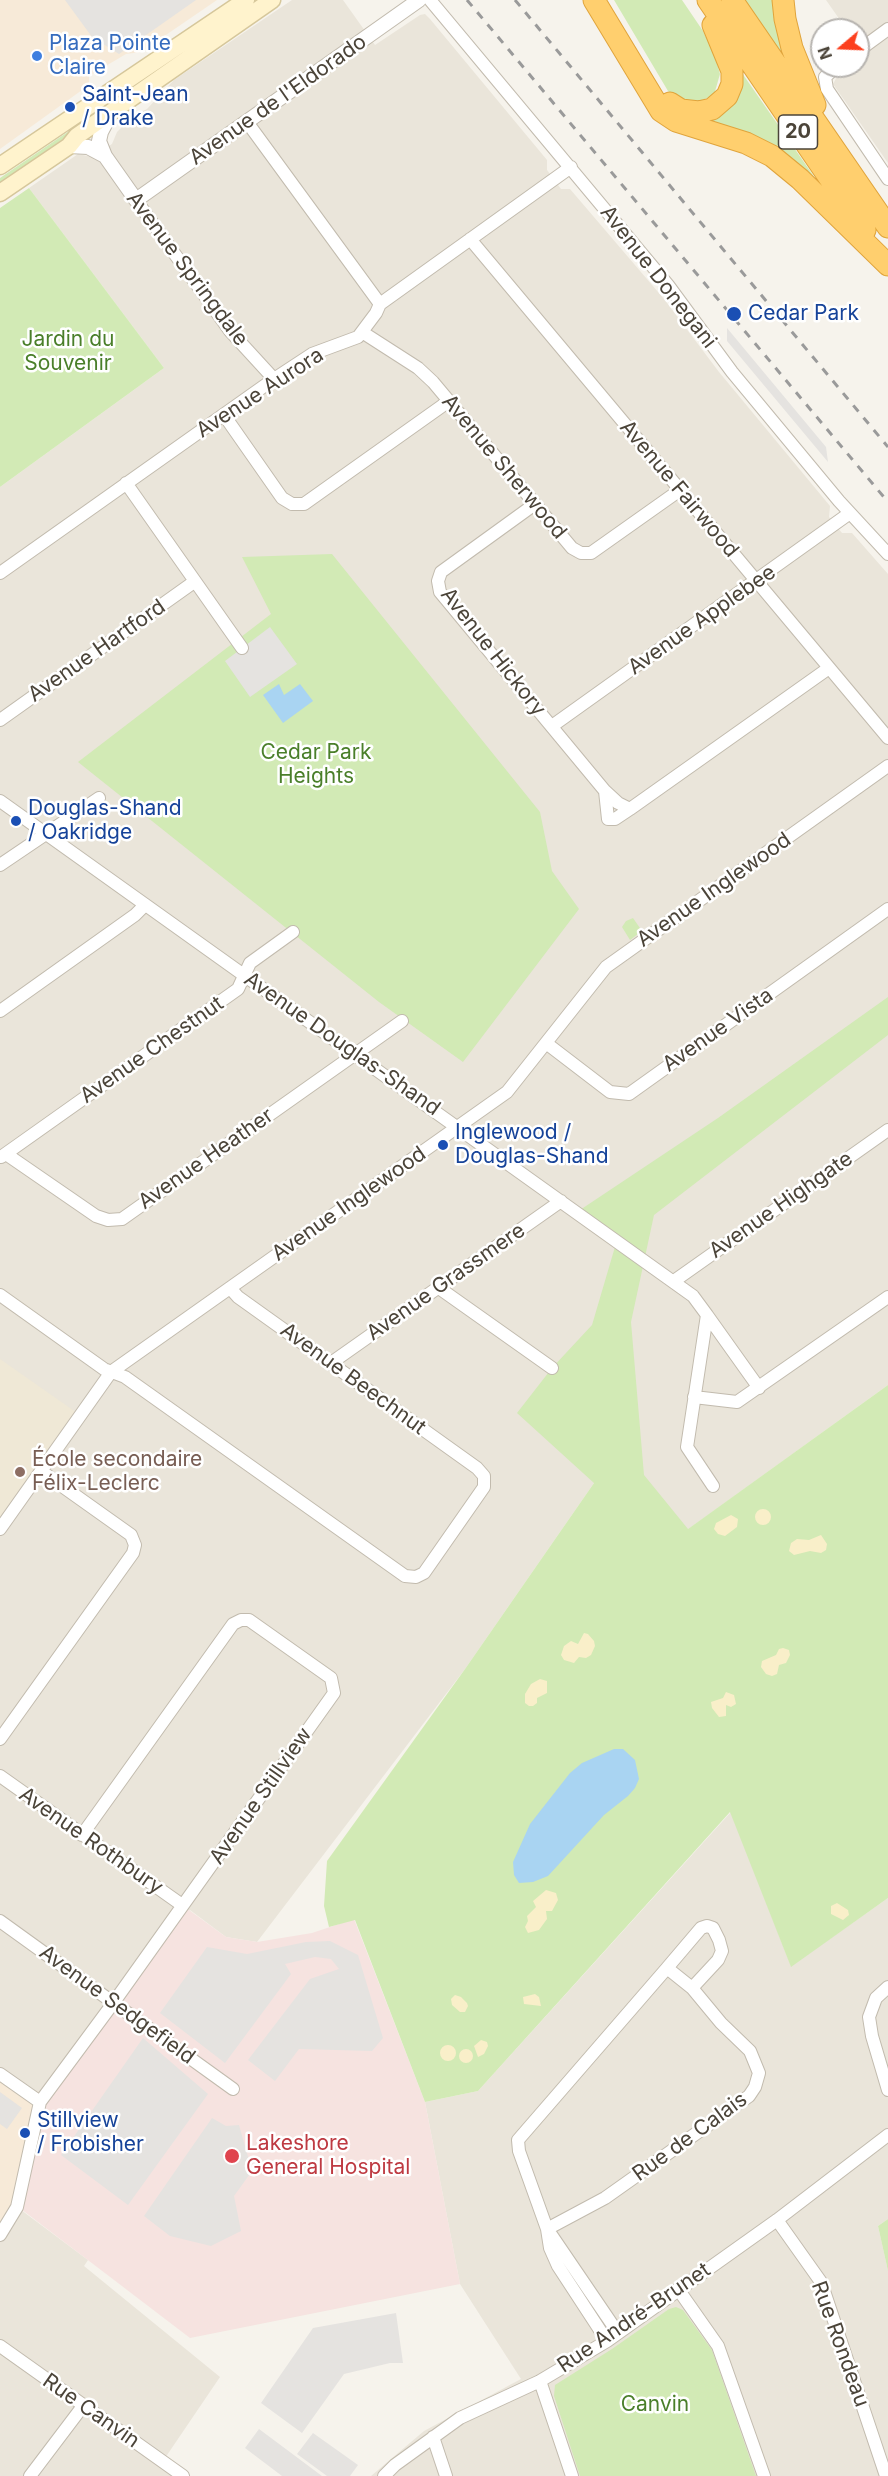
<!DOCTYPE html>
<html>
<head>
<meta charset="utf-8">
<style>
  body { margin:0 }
  #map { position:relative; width:888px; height:2476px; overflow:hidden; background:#f6f3ec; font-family:Inter,sans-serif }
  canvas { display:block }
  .north { position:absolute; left:810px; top:18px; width:60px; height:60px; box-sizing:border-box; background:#fff; border:2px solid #b7b4b0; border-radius:50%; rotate:251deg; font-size:16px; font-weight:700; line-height:24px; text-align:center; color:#4b4439 }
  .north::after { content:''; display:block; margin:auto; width:21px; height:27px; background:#fc3f1d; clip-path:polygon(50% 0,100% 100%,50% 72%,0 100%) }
</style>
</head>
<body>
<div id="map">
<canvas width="888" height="2476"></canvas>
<div class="north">N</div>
</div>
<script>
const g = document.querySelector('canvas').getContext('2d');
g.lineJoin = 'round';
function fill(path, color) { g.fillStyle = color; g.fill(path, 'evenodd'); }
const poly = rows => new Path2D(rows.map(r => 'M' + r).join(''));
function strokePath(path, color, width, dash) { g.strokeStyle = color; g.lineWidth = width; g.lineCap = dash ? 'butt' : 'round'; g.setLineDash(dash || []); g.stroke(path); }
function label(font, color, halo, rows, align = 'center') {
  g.font = font + ' Inter,sans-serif'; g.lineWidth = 5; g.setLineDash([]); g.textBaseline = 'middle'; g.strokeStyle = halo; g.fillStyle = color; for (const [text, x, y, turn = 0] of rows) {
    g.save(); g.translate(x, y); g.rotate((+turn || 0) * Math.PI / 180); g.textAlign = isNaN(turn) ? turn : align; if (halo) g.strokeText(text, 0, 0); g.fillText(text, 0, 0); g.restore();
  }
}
const residential = poly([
  [292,0,343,0,375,45,420,15,425,14,430,19,547,160,547,170,561,189,570,189,664,299,719,372,830,506,829,517,842,533,852,533,888,574,888,1385,658,1551,594,1483,465,1669,257,1942,226,1937,190,1910,40,2102,0,2075,0,487,164,368,29,188,78,154,92,157,112,144,117,132,133,116,147,109,174,80],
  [826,0,888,0,888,163,833,84,839,73,848,66,858,66,858,59,864,54,858,46,858,30,847,30],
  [731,1812,791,1966,888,1898,888,2219,878,2226,888,2271,888,2476,371,2476,424,2431,521,2379,460,2284,425,2102,478,2091],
  [17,2207,88,2260,84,2266,220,2377,163,2461,183,2476,0,2476,0,2231]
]);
const commercial = poly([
  [0,0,217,0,141,52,126,54,89,76,89,85,0,149],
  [0,2075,40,2102,17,2207,0,2231]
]);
const education = poly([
  [0,1359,80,1415,0,1529]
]);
const medical = poly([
  [182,1905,226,1937,257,1942,312,1933,354,1919,425,2102,460,2284,190,2338,21,2209,40,2102]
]);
const green = poly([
  [614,0,682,0,703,31,715,56,720,74,714,95,693,104,680,102,668,91],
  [742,0,776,0,785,49,777,53],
  [735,63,815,178,814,181,702,117],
  [92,119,0,183,0,178,78,125],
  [29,188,164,368,0,487,0,208],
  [332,554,540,812,552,871,579,909,463,1062,379,1002,78,762,271,614,242,557],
  [633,918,642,931,630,940,622,927,626,921],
  [888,997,888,1035,654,1215,631,1322,644,1475,688,1529,888,1385,888,1898,791,1967,730,1812,478,2091,425,2102,355,1920,329,1927,324,1906,327,1861,465,1669,594,1483,517,1413,552,1368,592,1325,617,1240,577,1212,718,1118],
  [888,2219,888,2271,878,2226],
  [676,2307,683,2310,712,2350,756,2476,580,2476,554,2396,555,2385,612,2349,669,2309]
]);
const sand = poly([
  '755 1517a8 8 0 1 1 16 0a8 8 0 1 1-16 0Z',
  [731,1515,738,1519,737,1527,725,1536,718,1534,714,1529,716,1523],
  [821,1535,827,1544,826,1550,821,1553,810,1551,794,1555,789,1551,791,1543,797,1539,809,1540],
  [584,1633,588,1634,594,1641,595,1646,591,1655,586,1658,579,1657,574,1663,564,1660,561,1655,564,1646,571,1641,578,1644],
  [783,1648,789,1650,790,1655,786,1663,779,1665,777,1674,772,1676,766,1674,761,1667,762,1661,776,1655,779,1649],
  [540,1679,547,1681,547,1693,537,1698,537,1703,533,1706,529,1706,525,1703,525,1694,531,1684],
  [726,1692,734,1695,736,1704,731,1707,726,1705,726,1716,719,1717,712,1708,711,1702,723,1698],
  [546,1890,556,1893,558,1900,552,1911,546,1911,547,1919,539,1930,528,1933,525,1927,528,1921,527,1916,536,1907,533,1901],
  [837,1903,848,1910,849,1915,843,1920,831,1914,831,1906],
  [535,1994,539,1997,541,2006,524,2004,523,1997],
  [455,1995,461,1997,467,2003,468,2006,465,2012,460,2012,452,2005,451,1999],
  [481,2040,487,2042,488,2046,484,2054,478,2057,474,2046],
  '440 2053a8 8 0 1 1 16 0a8 8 0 1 1-16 0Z',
  '459 2056a7 7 0 1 1 14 0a7 7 0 1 1-14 0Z'
]);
const parking = poly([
  [65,0,196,0,119,54,92,37],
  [727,328,826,447,828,462,727,341],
  [270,627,297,664,250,697,225,661],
  [330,1941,358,1955,383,2038,372,2051,299,2049,275,2081,248,2060,310,1979,339,1969,331,1959,315,1957,285,1964,291,1974,225,2063,160,2013,207,1947,247,1954,306,1942],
  [143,2038,208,2094,128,2205,61,2155],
  [0,2092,22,2108,7,2129,0,2124],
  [212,2118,226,2126,239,2125,252,2171,234,2196,241,2231,211,2246,170,2236,144,2216],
  [396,2313,403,2363,390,2363,344,2374,302,2433,261,2403,313,2328],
  [259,2429,322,2476,282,2476,245,2448],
  [313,2433,358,2465,350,2476,327,2476,297,2454]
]);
const water = poly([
  [279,684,284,695,300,684,313,701,283,723,263,695],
  [614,1749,623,1749,635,1760,639,1779,635,1788,628,1796,604,1815,548,1876,533,1882,519,1883,514,1875,513,1862,530,1824,570,1773,582,1763]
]);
const minor = poly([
  [430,0,668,285,732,372,839,501,888,554],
  [858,51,888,29],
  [837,66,825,77,827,89,888,179],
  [247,122,380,304],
  [136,200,230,331,274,379],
  [470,239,888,738],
  [362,332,418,368,433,382,572,548,581,553,591,553,680,490],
  [224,415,282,498,292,504,304,504,449,401],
  [126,483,242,648],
  [535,504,441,572,438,581,440,592,605,791,608,819,615,819,630,809,829,668],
  [0,573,274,379,312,354,358,337,376,313,380,304,571,167],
  [0,720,194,582],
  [552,726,850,513],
  [605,791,618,803,630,809],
  [0,801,693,1296,707,1315,687,1447,713,1486],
  [0,865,99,798],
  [0,1011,135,915,145,905],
  [546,1043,610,1092,629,1094,888,909],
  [6,1154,96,1216,108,1220,122,1219,402,1021],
  [1,1157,238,989,250,963,293,932],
  [674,1281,888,1130],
  [439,1288,552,1368],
  [0,1295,104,1369,125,1377,405,1576,416,1577,424,1573,484,1487,484,1476,477,1468,238,1297,230,1288],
  [707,1315,759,1388],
  [331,1363,561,1201],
  [694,1397,737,1402,888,1297],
  [0,1529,111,1372,507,1092,606,967,888,766],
  [0,1739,133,1553,135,1545,131,1535,41,1471],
  [0,1776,182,1905],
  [0,1921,233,2089],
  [667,1968,701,1928,707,1926,713,1928,719,1940,722,1951,718,1960,692,1988],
  [888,1987,876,1998,869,2017,872,2036,888,2090],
  [0,2074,40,2102],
  [777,2220,821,2282,886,2476],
  [547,2229,605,2198,749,2096,755,2087,759,2073,750,2051,721,2023,692,1988,667,1968,518,2140,519,2151,547,2229,550,2248,558,2266,607,2341],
  [550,2233,618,2333],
  [0,2235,17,2207,40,2102,114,2002,334,1693,331,1678,249,1620,241,1620,233,1624,82,1835],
  [678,2289,718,2346,764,2476],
  [0,2346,183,2476],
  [540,2381,572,2476],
  [433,2437,446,2476],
  [30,2476,83,2406],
  [384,2476,395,2465,460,2418,540,2381,607,2341,777,2220,888,2135]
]);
const tertiary = poly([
  [111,113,101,132,99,141,105,156,136,200,419,0],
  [69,146,88,147,105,156]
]);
const secondary = poly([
  [0,166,246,0],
  [0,193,69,146,77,136,272,0]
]);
const motorway = poly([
  [594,0,661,111,676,121,746,143,772,156,800,179,888,265],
  [708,0,865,230],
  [732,0,888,227],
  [783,0,785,19,792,48,815,105],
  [670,103,681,110,699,112,712,109,727,96,732,84,732,71,713,25]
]);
const rail = poly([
  [467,0,888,502],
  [515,0,888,447]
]);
const markers = [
  [37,56,6,"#3f7fe0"],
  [70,107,6,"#1a4fb4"],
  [734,314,8,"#1a4fb4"],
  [16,821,6,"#1a4fb4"],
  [443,1145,6,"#1a4fb4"],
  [20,1472,6,"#8d6e63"],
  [25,2133,6,"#1a4fb4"],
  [232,2156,8,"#e0444e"]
];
const shields = [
  [798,132,39]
];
const shieldNames = [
  ["20",798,132]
];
const shopNames = [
  ["Plaza Pointe",49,44],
  ["Claire",49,68]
];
const transitNames = [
  ["Saint-Jean",82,95],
  ["/ Drake",82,119],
  ["Cedar Park",748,314],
  ["Douglas-Shand",28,809],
  ["/ Oakridge",28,833],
  ["Inglewood /",455,1133],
  ["Douglas-Shand",455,1157],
  ["Stillview",37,2121],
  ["/ Frobisher",37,2145]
];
const streetNames = [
  ["Avenue de l'Eldorado",278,100,-35],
  ["Avenue Springdale",187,269,53],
  ["Avenue Donegani",658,277,52],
  ["Avenue Aurora",260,393,-33],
  ["Avenue Sherwood",504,467,50],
  ["Avenue Fairwood",679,489,50],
  ["Avenue Applebee",702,620,-35],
  ["Avenue Hartford",97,651,-35],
  ["Avenue Hickory",493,652,52],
  ["Avenue Inglewood",714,890,-35],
  ["Avenue Vista",718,1030,-35],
  ["Avenue Douglas-Shand",342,1044,35],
  ["Avenue Chestnut",152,1050,-35],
  ["Avenue Heather",206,1159,-35],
  ["Avenue Inglewood",349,1204,-35],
  ["Avenue Highgate",781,1205,-35],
  ["Avenue Grassmere",446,1282,-35],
  ["Avenue Beechnut",353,1379,36],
  ["Avenue Stillview",261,1796,-55],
  ["Avenue Rothbury",91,1841,35],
  ["Avenue Sedgefield",117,2005,36],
  ["Rue de Calais",690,2137,-36],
  ["Rue André-Brunet",634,2318,-34],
  ["Rue Rondeau",840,2344,70],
  ["Rue Canvin",91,2411,35]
];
const parkNames = [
  ["Jardin du",68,340],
  ["Souvenir",68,364],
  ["Cedar Park",316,753],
  ["Heights",316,777],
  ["Canvin",655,2405]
];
const educationNames = [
  ["École secondaire",32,1460],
  ["Félix-Leclerc",32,1484]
];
const healthNames = [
  ["Lakeshore",246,2144],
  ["General Hospital",246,2168]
];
fill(residential, '#eae5da');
fill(commercial, '#f7ead8');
fill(education, '#efe8d6');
fill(medical, '#f6e3e0');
fill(green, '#d2eab5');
fill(sand, '#f9efc9');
fill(parking, '#e5e3e0');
fill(water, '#a9d4f2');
strokePath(minor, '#c2bbae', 14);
strokePath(tertiary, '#c2bbae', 16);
strokePath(secondary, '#d6c79b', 19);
strokePath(motorway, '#e0a43c', 23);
strokePath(minor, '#fff', 12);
strokePath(tertiary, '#fff', 14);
strokePath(secondary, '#fff3cd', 16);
strokePath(motorway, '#ffcf6e', 21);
strokePath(rail, '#9a9a9a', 3, [8, 8]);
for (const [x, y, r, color] of markers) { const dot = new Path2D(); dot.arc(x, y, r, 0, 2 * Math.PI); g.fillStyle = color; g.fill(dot); strokePath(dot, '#fff', 2); }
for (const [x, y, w] of shields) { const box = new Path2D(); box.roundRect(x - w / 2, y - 17, w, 34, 4.5); g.fillStyle = '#fff'; g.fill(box); strokePath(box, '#4b4439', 1.5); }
label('bold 20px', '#4b4439', null, shieldNames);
label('21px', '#366cbe', '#fff', shopNames, 'left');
label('21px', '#164399', '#fff', transitNames, 'left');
label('21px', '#4b4439', '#fff', streetNames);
label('21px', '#4a7f2a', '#fff', parkNames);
label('21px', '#785e54', '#fff', educationNames, 'left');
label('21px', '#be3a42', '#fff', healthNames, 'left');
</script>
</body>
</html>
